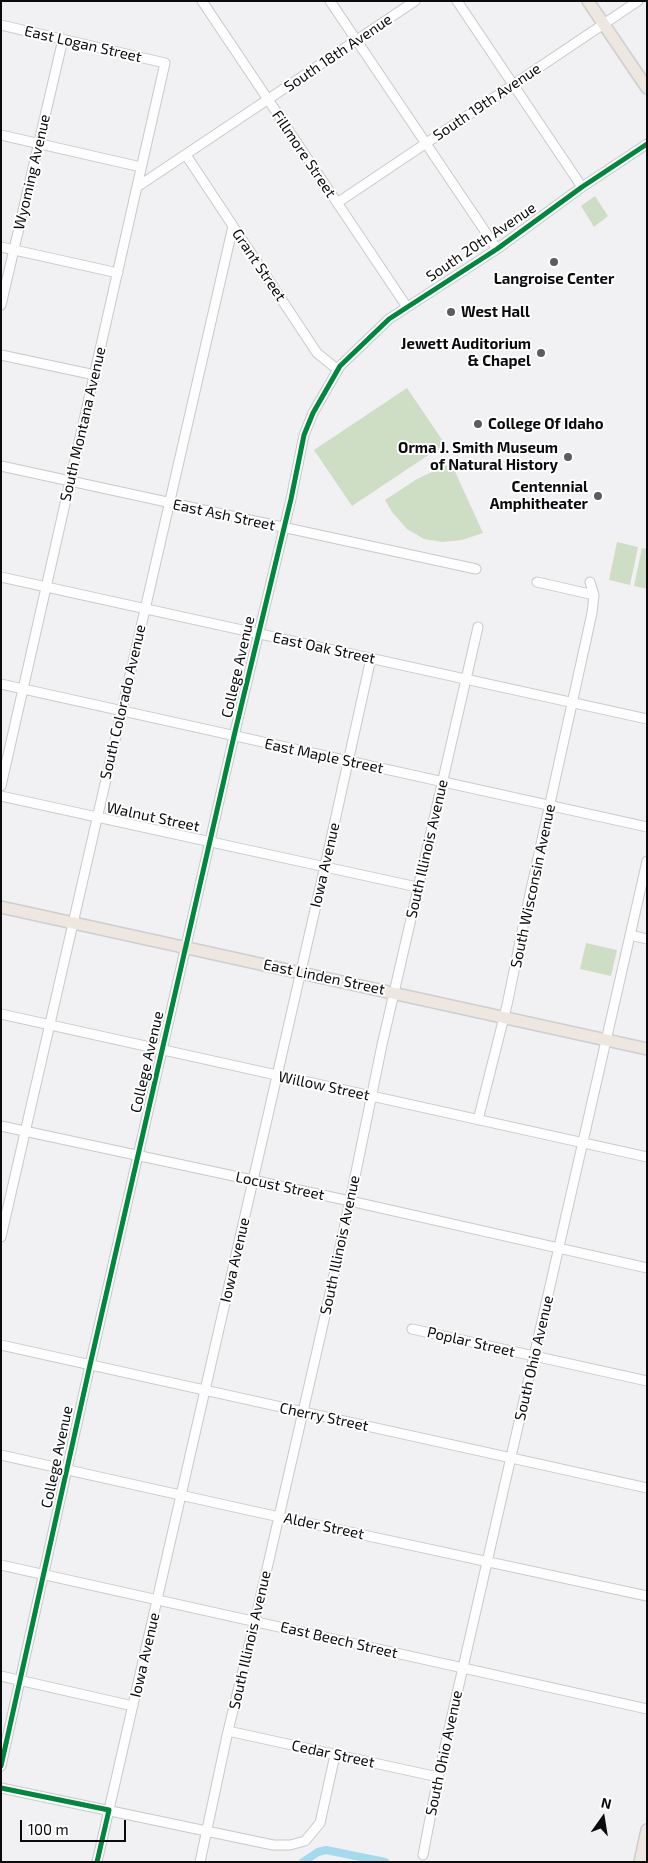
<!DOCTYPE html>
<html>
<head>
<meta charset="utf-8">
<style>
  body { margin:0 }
  #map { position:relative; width:648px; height:1863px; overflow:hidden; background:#f1f0f3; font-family:"Exo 2",sans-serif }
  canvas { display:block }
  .frame { position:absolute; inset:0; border:2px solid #0b0b0d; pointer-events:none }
  .north { position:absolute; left:578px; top:1793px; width:50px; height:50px; -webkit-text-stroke:4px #fff; paint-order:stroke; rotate:13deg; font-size:14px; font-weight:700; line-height:20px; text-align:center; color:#0b0b0d }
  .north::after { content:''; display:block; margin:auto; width:18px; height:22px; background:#0b0b0d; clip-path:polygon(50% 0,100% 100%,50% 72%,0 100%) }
  .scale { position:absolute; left:20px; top:1820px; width:106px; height:22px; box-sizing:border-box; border:2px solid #0b0b0d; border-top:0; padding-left:6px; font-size:15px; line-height:18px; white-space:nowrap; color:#0b0b0d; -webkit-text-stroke:4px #fff; paint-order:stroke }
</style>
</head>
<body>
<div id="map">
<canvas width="648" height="1863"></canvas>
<div class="frame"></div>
<div class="north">N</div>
<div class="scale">100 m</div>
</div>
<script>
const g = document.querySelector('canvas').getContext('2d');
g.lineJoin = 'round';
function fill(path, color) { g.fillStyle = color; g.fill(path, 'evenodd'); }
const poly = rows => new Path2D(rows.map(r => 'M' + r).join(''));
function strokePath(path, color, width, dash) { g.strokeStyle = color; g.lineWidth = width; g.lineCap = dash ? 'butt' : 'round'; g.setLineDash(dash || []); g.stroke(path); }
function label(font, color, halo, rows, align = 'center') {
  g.font = font + ' "Exo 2",sans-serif'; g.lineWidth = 4; g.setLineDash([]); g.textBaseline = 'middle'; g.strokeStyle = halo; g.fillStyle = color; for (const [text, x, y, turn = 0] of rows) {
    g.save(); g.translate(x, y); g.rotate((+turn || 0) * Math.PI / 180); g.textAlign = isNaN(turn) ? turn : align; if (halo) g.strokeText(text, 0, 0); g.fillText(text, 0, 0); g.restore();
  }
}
const green = poly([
  [595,196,608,216,594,227,581,206],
  [407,388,445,444,352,506,314,450],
  [447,465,453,467,483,533,462,540,442,542,424,539,407,529,392,512,385,500,417,479],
  [617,542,638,547,630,585,609,580],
  [642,548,647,549,647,589,634,586],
  [586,943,617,950,611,976,580,969]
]);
const canal = poly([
  [303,1862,318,1852,326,1850,385,1862]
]);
const minor = poly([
  [202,1,407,307],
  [330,1,497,249],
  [457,1,582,187],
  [1,25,165,63,1,786],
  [1,135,141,167],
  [186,155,317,353,338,370],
  [137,187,415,1],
  [337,203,638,1],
  [1,247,118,273],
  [1,305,63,39],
  [1,355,95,375],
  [1,466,476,569],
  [1,577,647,719],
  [537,582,594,595],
  [1,684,647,827],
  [1,796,417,887],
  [630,935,647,939],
  [1,1014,647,1157],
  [478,1120,507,1005,526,912,592,613,594,595,590,582],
  [1,1126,350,1201,647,1268],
  [1,1237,233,226],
  [412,1329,647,1381],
  [1,1345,647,1488],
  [1,1455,252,1511,647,1596],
  [1,1565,647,1709],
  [1,1676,133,1706],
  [228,1731,438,1777],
  [1,1766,90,1365,234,736,291,499,304,435,313,413,340,366,389,319,497,249,582,187,647,144],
  [1,1788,273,1845,290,1845,305,1841,320,1823,335,1755],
  [423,1855,438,1777,647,861],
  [97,1862,325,866,371,658],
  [200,1862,228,1731,255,1621,327,1307,350,1201,382,1045,478,627]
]);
const major = poly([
  [588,1,647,88],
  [1,907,647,1049],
  [640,1862,647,1830]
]);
const cycleway = poly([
  [1,1766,90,1365,234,736,291,499,304,435,313,413,340,366,389,319,497,249,582,187,647,144],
  [1,1788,109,1810,97,1862]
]);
const markers = [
  [554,262,5,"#5c5b5e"],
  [451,312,5,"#5c5b5e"],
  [541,353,5,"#5c5b5e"],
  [478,424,5,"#5c5b5e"],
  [568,457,5,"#5c5b5e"],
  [598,496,5,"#5c5b5e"]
];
const streetNames = [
  ["East Logan Street",83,44,13],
  ["South 18th Avenue",338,53,-34],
  ["South 19th Avenue",487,102,-34],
  ["Fillmore Street",304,154,56],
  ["Wyoming Avenue",32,172,-77],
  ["South 20th Avenue",481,242,-34],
  ["Grant Street",259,265,56],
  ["South Montana Avenue",83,424,-77],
  ["East Ash Street",224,515,12],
  ["East Oak Street",324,648,12],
  ["College Avenue",238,667,-77],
  ["South Colorado Avenue",123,702,-77],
  ["East Maple Street",324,756,12],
  ["Walnut Street",153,817,12],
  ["South Illinois Avenue",427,849,-77],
  ["Iowa Avenue",325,865,-77],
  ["South Wisconsin Avenue",533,886,-78],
  ["East Linden Street",324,977,12],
  ["College Avenue",147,1062,-77],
  ["Willow Street",324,1086,12],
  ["Locust Street",280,1186,12],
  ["South Illinois Avenue",340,1245,-78],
  ["Iowa Avenue",235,1260,-77],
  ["Poplar Street",471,1342,13],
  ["South Ohio Avenue",534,1358,-77],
  ["Cherry Street",324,1417,12],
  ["College Avenue",57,1457,-78],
  ["Alder Street",324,1526,12],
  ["South Illinois Avenue",250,1640,-77],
  ["East Beech Street",339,1640,13],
  ["Iowa Avenue",145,1655,-77],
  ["South Ohio Avenue",444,1753,-78],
  ["Cedar Street",333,1754,12]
];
const poiNames = [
  ["Langroise Center",554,279,"center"],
  ["West Hall",461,312,"left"],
  ["Jewett Auditorium",531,344],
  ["& Chapel",531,361],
  ["College Of Idaho",488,424,"left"],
  ["Orma J. Smith Museum",558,448],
  ["of Natural History",558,465],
  ["Centennial",588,487],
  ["Amphitheater",588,504]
];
fill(green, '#cedec4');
strokePath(canal, '#a3daed', 8);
strokePath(minor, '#c9c8cb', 11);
strokePath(major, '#cecdcf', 14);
strokePath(minor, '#fdfdfd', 9);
strokePath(major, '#ede7e0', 11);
strokePath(cycleway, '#00873e', 5);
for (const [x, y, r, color] of markers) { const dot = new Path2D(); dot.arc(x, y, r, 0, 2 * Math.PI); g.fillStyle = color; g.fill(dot); strokePath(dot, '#fff', 2); }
label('15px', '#0b0b0d', '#fff', streetNames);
label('bold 15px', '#0b0b0d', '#fff', poiNames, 'right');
</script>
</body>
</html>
